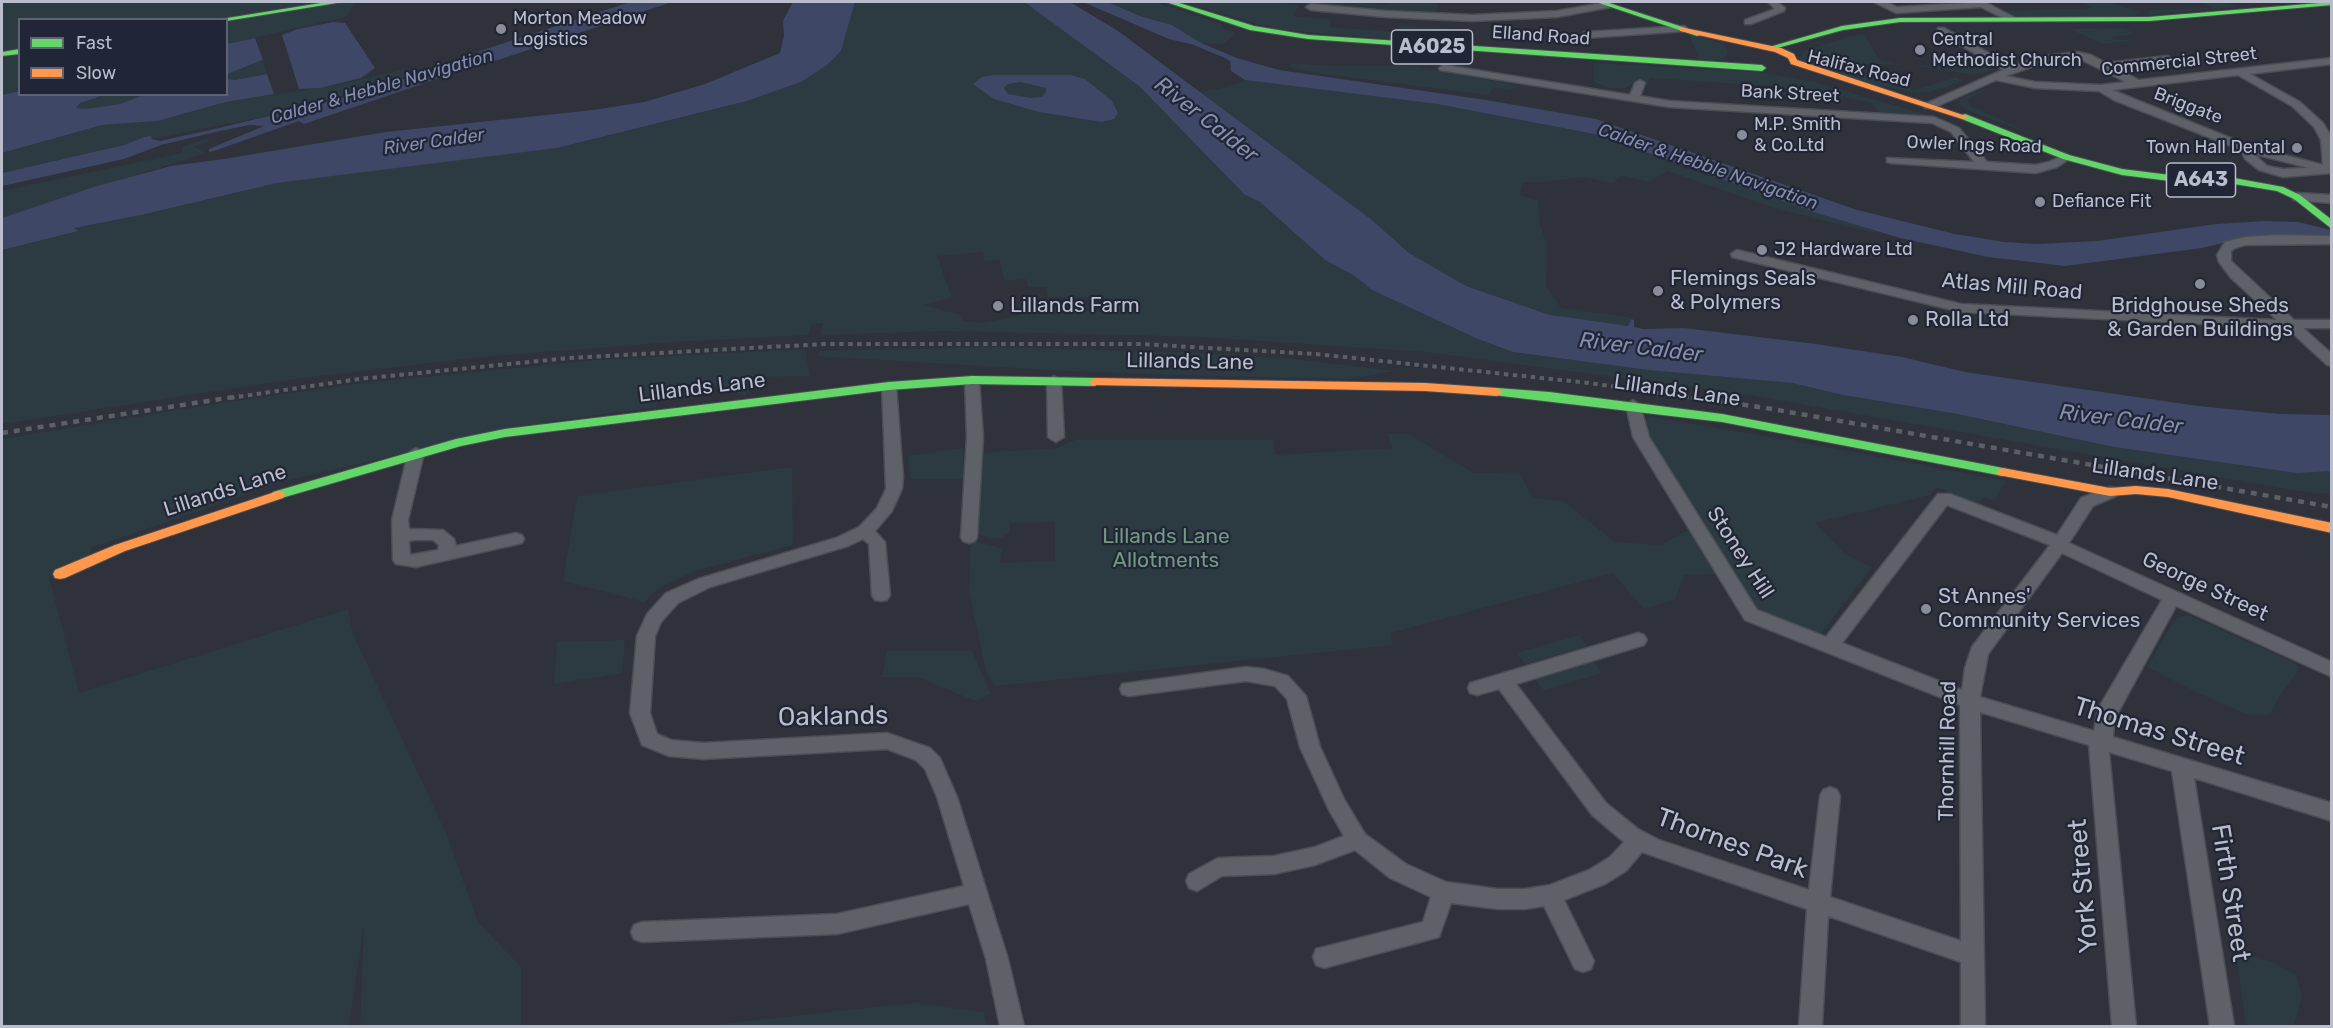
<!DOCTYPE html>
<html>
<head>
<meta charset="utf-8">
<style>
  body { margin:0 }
  #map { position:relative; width:2333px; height:1028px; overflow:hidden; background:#2f323b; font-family:Rubik,sans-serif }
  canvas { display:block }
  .frame { position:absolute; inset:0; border:3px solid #babdcb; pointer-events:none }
  .legend { position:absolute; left:18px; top:18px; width:210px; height:78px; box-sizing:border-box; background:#212636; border:2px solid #5e6272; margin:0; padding:8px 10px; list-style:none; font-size:18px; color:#babdcb }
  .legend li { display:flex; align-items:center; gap:12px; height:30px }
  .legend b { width:30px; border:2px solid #5e6272 }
</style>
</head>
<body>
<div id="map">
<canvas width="2333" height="1028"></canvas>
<div class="frame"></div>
<ul class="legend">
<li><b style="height:8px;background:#63d668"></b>Fast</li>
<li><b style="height:8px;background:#ff974d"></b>Slow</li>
</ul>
</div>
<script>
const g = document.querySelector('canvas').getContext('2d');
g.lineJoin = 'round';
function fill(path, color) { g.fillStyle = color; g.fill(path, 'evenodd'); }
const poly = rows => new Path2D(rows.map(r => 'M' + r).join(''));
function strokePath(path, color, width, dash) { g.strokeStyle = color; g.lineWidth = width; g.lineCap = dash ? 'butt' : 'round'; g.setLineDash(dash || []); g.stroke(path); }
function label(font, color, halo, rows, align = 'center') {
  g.font = font + ' Rubik,sans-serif'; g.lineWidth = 4.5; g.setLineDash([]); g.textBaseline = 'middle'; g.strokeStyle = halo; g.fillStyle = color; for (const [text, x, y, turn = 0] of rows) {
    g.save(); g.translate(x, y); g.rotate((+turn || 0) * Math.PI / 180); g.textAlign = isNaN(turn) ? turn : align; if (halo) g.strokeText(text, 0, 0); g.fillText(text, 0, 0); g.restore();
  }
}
const green = poly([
  [2,2,356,2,346,17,227,44,226,20,20,20,19,91,2,95],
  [855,2,1024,2,1139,86,1245,195,1260,202,1325,260,1353,275,1372,290,1513,352,1648,370,1792,383,1843,395,1952,413,2114,447,2297,472,2331,471,2332,494,2298,491,1749,395,1426,352,1202,337,1087,334,941,331,821,335,823,323,812,324,808,335,673,342,481,357,294,379,2,424,2,250,73,228,141,215,277,183,557,148,747,101,801,82,841,51],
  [983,252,984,261,1000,260,1004,281,1026,279,1028,287,1046,287,1048,297,1107,297,1103,312,1054,308,983,323,963,321,960,315,924,305,952,298,937,256],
  [1108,2,1155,2,1221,24,1224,29,1235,33,1224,44,1201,43,1172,25,1140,16],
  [1183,2,1276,2,1299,5,1293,16,1330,20,1329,27,1398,32,1398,26,1468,29,1473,36,1442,39,1443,44,1275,29],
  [1283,2,1365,2,1381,4,1389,4,1388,2,1437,2,1439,7,1432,14,1354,10],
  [2082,2,2110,2,2141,13,2136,13,2136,16,2011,16,2002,11,2092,8],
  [2202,2,2226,2,2238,7,2146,15,2151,10,2211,8],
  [2125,28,2134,34,2110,37,2115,40,2136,40,2103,44,2069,29],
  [1689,33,1721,43,1727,47,1728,54,1720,60,1700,62],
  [1865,35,1879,60,1905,65,1833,63,1915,90,1956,77,1963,81,1930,92,1916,93,1873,84,1798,61,1803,52,1816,47,1851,36],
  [263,60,267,74,235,80,227,79,227,74,232,71],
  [1951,61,1966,67,1994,65,1992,70,1974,75,1912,65,1933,66,1933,63],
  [1294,63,1330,66,1411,66,1522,86,1511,89,1493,88,1488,95,1317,73,1292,68,1290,66],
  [1594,63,1757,72,1814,82,1928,115,1878,112,1872,103,1801,88,1650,78,1647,85,1635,83,1626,88,1610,88,1594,82],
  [409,68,408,77,272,115,151,139,144,137,124,145,2,173,2,153,102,125,158,121,226,102,337,85],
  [1245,80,1437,104,1594,134,1688,169,1881,232,1869,232,1774,208,1668,171,1648,182,1622,175,1613,183,1583,177,1544,182,1523,182,1520,195,1538,201,1540,224,1547,245,1546,286,1561,308,1629,317,1631,319,1628,326,1550,315,1466,286,1409,253,1372,220,1200,92,1227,87],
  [1992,86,1968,99,1969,105,2037,136,1966,110,1960,105,1959,100,1963,97],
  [104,95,144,95,120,104,85,109,76,108,80,103],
  [208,139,209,142,194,146,205,153,2,218,2,191,182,153,182,146],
  [992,347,1196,353,1293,359,1394,371,1348,379,1217,376,1066,371,817,356,820,351],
  [805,349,810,376,758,377,745,396,703,381,660,391,656,407,526,425,285,481,91,548,90,564,49,577,79,693,348,609,353,634,446,833,478,922,521,967,521,1026,360,1026,364,923,349,1026,2,1026,2,439,220,403,364,383,598,360],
  [1651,417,1794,441,2006,481,1994,501,1983,497,1979,504,1936,487,1930,495,1815,523,1846,555,1872,567,1820,635,1759,611,1641,426,1642,422],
  [1387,434,1408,434,1474,473,1519,472,1533,498,1563,501,1615,542,1660,545,1688,530,1715,574,1684,575,1675,600,1644,609,1613,573,1390,633,1393,645,994,686,986,671,969,591,971,541,1002,548,1000,563,1055,561,1055,522,1010,523,1009,533,1004,533,1003,538,988,538,981,535,975,529,980,453,1057,448,1075,440,1273,440,1276,455,1393,448],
  [963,448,964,479,911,479,908,456],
  [792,467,793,545,695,571,658,589,644,602,563,581,577,496],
  [2188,615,2293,662,2298,666,2299,670,2278,698,2271,714,2260,716,2247,714,2194,691,2147,667,2174,621,2179,617],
  [1579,635,1587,646,1525,664,1517,653],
  [625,640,622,673,554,684,557,642],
  [887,651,972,651,991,694,975,701,918,677,882,677],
  [1594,662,1602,673,1543,690,1535,679],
  [2236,952,2270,961,2296,975,2302,996,2294,1026,2246,1026],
  [913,1003,984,1012,987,1026,704,1026]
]);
const water = poly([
  [630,2,672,2,498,60,439,75,437,79,304,124,299,121,214,151,209,152,209,149,264,126,249,125,220,131,161,145,124,159,2,186,2,173,124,145,144,137,151,136,152,139,160,141,219,128,335,100,410,77,434,73,483,50],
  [793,2,855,2,841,51,827,65,801,82,747,101,557,148,277,183,141,215,74,228,78,231,2,250,2,218,97,186,171,166,224,159,386,132,593,110,644,102,705,84,780,53,784,36,783,21],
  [1024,2,1070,2,1118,31,1372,220,1409,253,1466,286,1550,315,1573,318,1628,326,1631,319,1634,320,1634,327,1643,329,1684,328,1816,344,1902,357,1965,372,2198,406,2280,414,2331,415,2331,471,2297,473,2114,447,1952,413,1843,395,1792,383,1648,370,1513,352,1478,339,1372,290,1353,275,1325,260,1260,202,1245,195,1139,86],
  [1083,2,1108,2,1140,16,1172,25,1201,43,1237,58,1279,70,1486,100,1596,119,1857,210,1955,234,2004,242,2037,244,2097,241,2216,224,2264,221,2298,222,2331,230,2331,236,2243,238,2202,248,2065,266,1988,257,1900,238,1817,213,1594,134,1437,104,1245,80,1231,71,1230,61,1225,58,1194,45,1169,39],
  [333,22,345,23,375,68,361,78,320,88,299,89,282,35,298,29],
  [255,38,263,60,227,74,227,44],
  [267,74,274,94,226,102,158,121,102,125,2,153,2,95,19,91,20,94,104,95,80,103,76,108,85,109,120,104,144,95,226,94,227,79,235,80],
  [993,75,1071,75,1085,79,1112,101,1118,113,1114,119,1102,122,1039,112,994,99,973,84,982,77],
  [1021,82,1046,88,1046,92,1042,97,1031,98,1008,94,1004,88,1008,84]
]);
const street = poly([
  [1608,2,1611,3,1611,7,1557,17,1472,21,1386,17,1311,10,1306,7,1311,4,1386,11,1472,15,1557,11,1608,2],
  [1768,2,1777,2,1785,8,1784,11,1751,24,1745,24,1745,20,1775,9,1768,2],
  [1874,2,1886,2,1897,7,1985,2,2017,19,2009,21,1981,7,1896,13,1874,2],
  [1683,26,1686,27,1686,31,1585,38,1580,35,1585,32,1683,26],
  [1938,28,1944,28,2012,66,2044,56,2078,52,2091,55,2106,63,2168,56,2173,59,2168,62,2115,68,2139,80,2332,58,2332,64,2250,74,2300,102,2323,123,2332,138,2332,173,2283,177,2259,170,2245,159,2241,150,2114,100,2099,91,2035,88,1996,80,1933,108,1925,108,1925,104,2003,70,1938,32,1938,28],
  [2078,58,2126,82,2101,85,2035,82,2006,76,2045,62,2078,58],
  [2238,75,2292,106,2314,127,2321,140,2323,165,2250,146,2112,90,2238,75],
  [2254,154,2309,168,2283,169,2267,166,2254,154],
  [1444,65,1630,95,1635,83,1640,80,1645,83,1640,96,1669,101,1934,117,1959,128,1987,162,2036,165,2049,162,2066,154,2072,157,2057,167,2036,173,1891,163,1887,162,1887,158,1974,162,1951,132,1932,123,1669,107,1440,70,1439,68,1444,65],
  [2297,193,2332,195,2332,203,2293,200,2293,194,2297,193],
  [2277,235,2332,236,2332,244,2245,245,2235,248,2231,251,2231,261,2294,320,2332,320,2332,328,2303,328,2332,354,2332,366,2327,365,2287,328,1961,312,1732,257,1731,254,1737,250,1961,304,2277,320,2231,278,2219,262,2217,255,2225,242,2245,237,2277,235],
  [972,376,979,380,983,437,977,537,975,541,969,543,963,541,961,537,967,437,965,380,972,376],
  [1054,376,1061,380,1064,437,1056,442,1048,437,1047,380,1054,376],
  [889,382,896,386,903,477,902,489,892,511,875,531,885,542,890,595,887,600,881,601,875,600,872,595,869,544,863,539,848,546,710,587,678,603,661,622,655,636,650,713,657,734,671,740,703,743,887,733,930,748,940,758,957,797,1008,959,1024,1026,1000,1026,986,959,969,904,837,934,642,942,634,939,631,932,634,925,642,922,837,914,964,886,937,797,925,769,916,760,887,749,703,759,669,756,642,745,630,713,637,636,647,614,666,593,698,579,836,538,859,527,877,508,886,489,882,386,889,382],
  [1633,400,1640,405,1649,437,1757,610,1826,637,1938,494,1950,494,2057,535,2081,498,2110,487,2116,488,2118,492,2116,496,2093,506,2069,543,2332,662,2332,677,2176,606,2114,720,2113,737,2332,803,2332,821,2194,778,2234,1026,2210,1026,2172,771,2109,752,2136,1026,2112,1026,2089,745,1980,712,1985,1026,1961,1026,1961,962,1828,916,1822,1025,1799,1026,1807,909,1642,852,1626,871,1605,884,1564,900,1594,961,1591,969,1583,972,1575,969,1544,906,1525,909,1498,909,1451,903,1439,937,1324,968,1316,965,1313,957,1316,949,1423,922,1431,897,1390,878,1355,850,1315,865,1274,874,1222,876,1197,891,1189,888,1186,881,1189,874,1218,858,1274,856,1315,847,1344,836,1329,810,1300,747,1287,699,1275,686,1246,681,1129,696,1122,694,1120,689,1122,684,1246,667,1264,669,1288,676,1306,696,1320,747,1344,799,1365,834,1406,864,1446,882,1498,889,1525,889,1550,885,1589,870,1610,857,1624,842,1592,815,1499,689,1477,695,1470,693,1468,688,1470,683,1477,681,1638,633,1644,635,1647,640,1644,645,1516,684,1606,803,1638,829,1659,840,1809,890,1820,796,1823,790,1830,787,1837,790,1840,796,1830,897,1961,941,1960,705,1745,620,1633,437,1626,405,1633,400],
  [1947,505,2050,545,1972,647,1965,668,1962,690,1842,643,1947,505],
  [2062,553,2162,600,2098,709,2094,731,1980,697,1988,654,2062,553],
  [416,448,424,453,408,520,409,529,443,530,454,539,456,546,516,533,522,535,524,539,522,543,416,567,396,564,393,560,392,520,408,453,416,448],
  [415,540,433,540,439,545,438,550,410,555,409,541,415,540]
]);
const fast = poly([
  [327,2,343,2,226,21,226,20,215,20,327,2],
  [1166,2,1176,2,1254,26,1308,35,1762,65,1766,68,1762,71,1308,39,1250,30,1166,2],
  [1596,2,1606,2,1704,34,1697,36,1596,2],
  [2332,2,2332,5,2149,21,1900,22,1843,30,1770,50,1766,48,1842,26,1900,18,2149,17,2332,2],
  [20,49,20,54,2,56,2,52,20,49],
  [1965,114,2069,155,2122,169,2186,177,2234,178,2283,187,2300,195,2332,220,2332,229,2294,199,2277,191,2234,184,2186,183,2122,175,2063,159,1962,119,1962,115,1965,114],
  [972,376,1095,378,1101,382,1095,386,972,384,889,390,505,437,461,446,278,499,271,495,273,492,456,439,505,429,889,382,972,376],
  [1497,388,1549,392,1722,414,2003,468,2010,472,2003,476,1722,422,1493,395,1491,392,1497,388]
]);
const slow = poly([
  [1680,27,1781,48,1794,54,1797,60,1969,117,1962,119,1791,64,1788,58,1775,52,1680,31,1680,27],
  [1095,378,1425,383,1497,388,1503,392,1497,396,1425,391,1091,385,1089,382,1095,378],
  [2003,468,2110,488,2136,486,2168,489,2332,523,2332,533,2168,497,2136,494,2110,496,1998,475,1996,472,2003,468],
  [278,491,283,492,285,495,283,498,125,551,65,578,60,579,55,578,53,574,55,570,115,545,278,491]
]);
const railFar1 = poly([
  [230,398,359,379,569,358,824,344,1139,344,1316,354,1589,383,1693,398]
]);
const rail = poly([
  [1683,396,1766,408,2332,507],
  [2,433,240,396]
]);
const markers = [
  [501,29,6,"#898c99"],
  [1920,50,6,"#898c99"],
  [1742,135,6,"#898c99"],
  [2297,148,6,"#898c99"],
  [2040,202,6,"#898c99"],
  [1762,250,6,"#898c99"],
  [2200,284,6,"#898c99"],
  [1658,291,6,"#898c99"],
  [998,306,6,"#898c99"],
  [1913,320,6,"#898c99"],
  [1926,609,6,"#898c99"]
];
const farPoinames = [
  ["Morton Meadow",513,19],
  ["Logistics",513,40],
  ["Central",1932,40],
  ["Methodist Church",1932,61],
  ["M.P. Smith",1754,125],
  ["& Co.Ltd",1754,146],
  ["Town Hall Dental",2285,148,"right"],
  ["Defiance Fit",2052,202],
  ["J2 Hardware Ltd",1774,250]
];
const farStreetnames = [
  ["Elland Road",1541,36,4],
  ["Commercial Street",2179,62,-6],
  ["Halifax Road",1859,69,14],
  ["Bank Street",1790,94,3],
  ["Briggate",2188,106,21],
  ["Owler Ings Road",1974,145,2]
];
const farWaternames = [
  ["Calder & Hebble Navigation",382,87,-16],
  ["River Calder",434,142,-8],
  ["Calder & Hebble Navigation",1708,167,19]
];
const shields = [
  [1432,47,81],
  [2201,180,69]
];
const shieldNames = [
  ["A6025",1432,47],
  ["A643",2201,180]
];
const poiNames = [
  ["Flemings Seals",1670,279],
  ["& Polymers",1670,303],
  ["Lillands Farm",1010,306],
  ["Bridghouse Sheds",2200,306,"center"],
  ["& Garden Buildings",2200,330,"center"],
  ["Rolla Ltd",1925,320],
  ["St Annes'",1938,597],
  ["Community Services",1938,621]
];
const streetNames = [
  ["Atlas Mill Road",2012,287,5],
  ["Lillands Lane",1190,362,1],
  ["Lillands Lane",702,388,-7],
  ["Lillands Lane",1677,391,8],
  ["Lillands Lane",2155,475,8],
  ["Lillands Lane",225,491,-18],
  ["Stoney Hill",1740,553,57],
  ["George Street",2205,587,25],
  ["Thornhill Road",1948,751,-89]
];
const parkNames = [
  ["Lillands Lane",1166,537],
  ["Allotments",1166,561]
];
const waterNames = [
  ["River Calder",1206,120,38],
  ["River Calder",1641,348,7],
  ["River Calder",2121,420,7]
];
const nearStreetnames = [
  ["Oaklands",833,717,-1],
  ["Thomas Street",2159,732,17],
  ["Thornes Park",1732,844,20],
  ["York Street",2084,886,-95],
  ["Firth Street",2230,893,81]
];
fill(green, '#2c3a41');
fill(water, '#3e4765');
strokePath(street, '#4b4d54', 3);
strokePath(fast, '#4b4d54', 2);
strokePath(slow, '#4b4d54', 2);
fill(street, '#5f6169');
fill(fast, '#63d668');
fill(slow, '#ff974d');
strokePath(railFar1, '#5d5f66', 4, [4.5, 4.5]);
strokePath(rail, '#5d5f66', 4.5, [6, 6]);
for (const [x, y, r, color] of markers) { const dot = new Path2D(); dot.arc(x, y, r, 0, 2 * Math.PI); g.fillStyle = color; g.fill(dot); strokePath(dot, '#212636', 2); }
label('18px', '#babdcb', '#212636', farPoinames, 'left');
label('18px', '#babdcb', '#212636', farStreetnames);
label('italic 18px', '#838eb0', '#212636', farWaternames);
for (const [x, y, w] of shields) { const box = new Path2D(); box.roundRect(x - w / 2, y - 17, w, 34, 4.5); g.fillStyle = '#212636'; g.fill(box); strokePath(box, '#babdcb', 1.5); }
label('bold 20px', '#babdcb', null, shieldNames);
label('21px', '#babdcb', '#212636', poiNames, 'left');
label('21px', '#babdcb', '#212636', streetNames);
label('21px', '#729a83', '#212636', parkNames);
label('italic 22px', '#838eb0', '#212636', waterNames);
label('26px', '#babdcb', '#212636', nearStreetnames);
</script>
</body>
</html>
